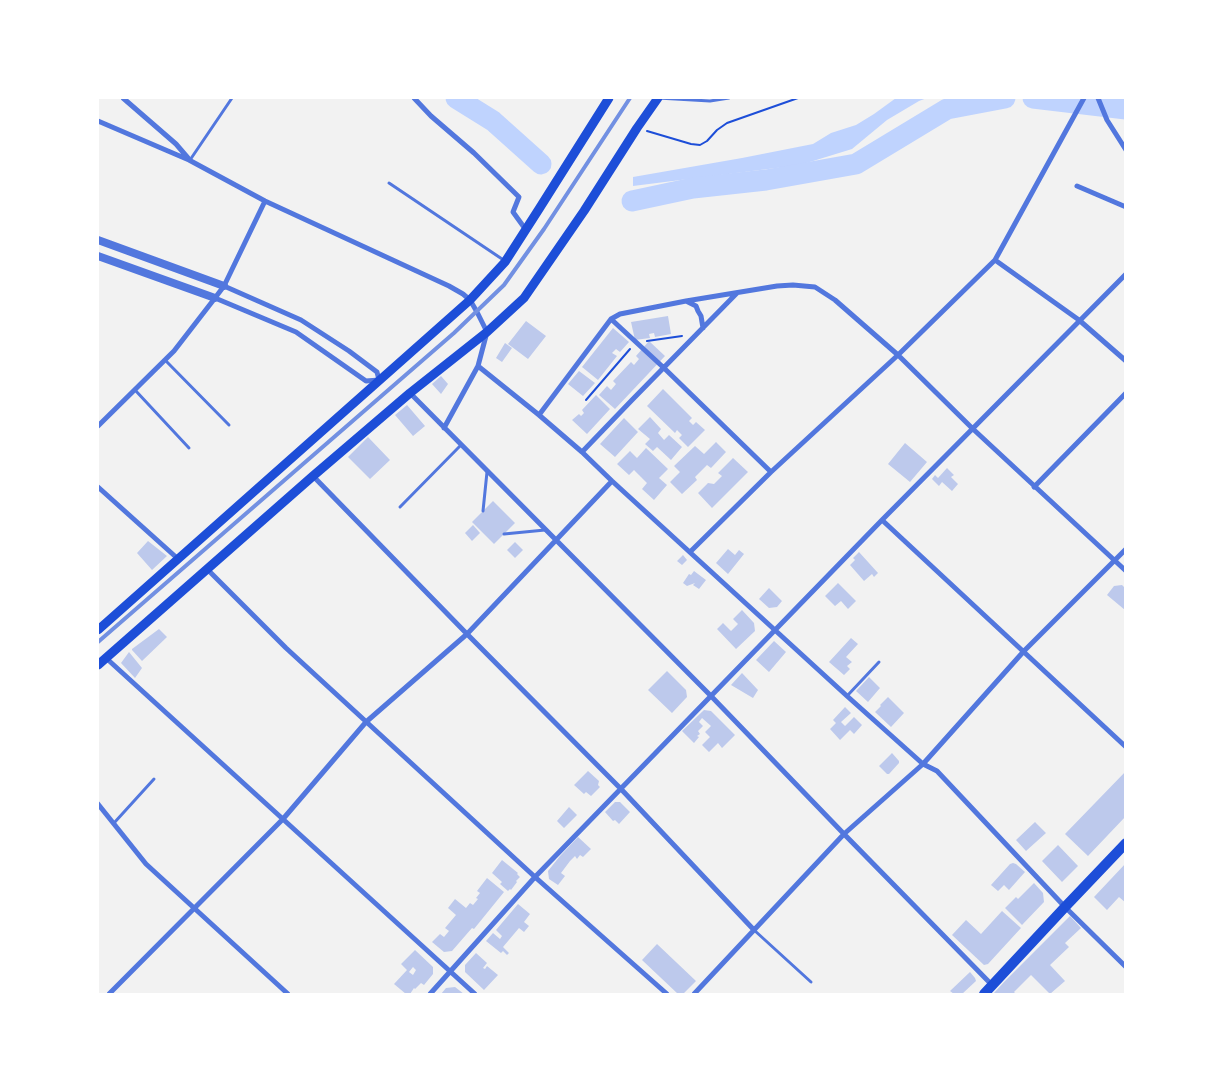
<!DOCTYPE html>
<html>
<head>
<meta charset="utf-8">
<style>
  body { margin:0 }
  #map { position:relative; width:1223px; height:1092px; overflow:hidden; background:#f2f2f2; font-family:"PT Serif",serif }
  canvas { display:block }
  .frame { position:absolute; inset:0; border:99px solid #fff; pointer-events:none }
</style>
</head>
<body>
<div id="map">
<canvas width="1223" height="1092"></canvas>
<div class="frame"></div>
</div>
<script>
const g = document.querySelector('canvas').getContext('2d');
g.lineJoin = 'round';
function fill(path, color) { g.fillStyle = color; g.fill(path, 'evenodd'); }
const poly = rows => new Path2D(rows.map(r => 'M' + r).join(''));
function strokePath(path, color, width, dash) { g.strokeStyle = color; g.lineWidth = width; g.lineCap = dash ? 'butt' : 'round'; g.setLineDash(dash || []); g.stroke(path); }
const water = poly([
  [896,98,927,98,919,101,887,120,852,149,800,165,633,186,633,177,742,158,813,144,831,133,856,125,874,114]
]);
const river = poly([
  [456,98,493,121,541,164],
  [1033,98,1126,109],
  [632,201,693,188,766,180,856,164,947,109,1005,98]
]);
const building = poly([
  [668,316,671,334,655,337,654,333,649,334,650,338,635,340,631,322],
  [526,321,546,336,528,359,508,344],
  [613,328,629,342,620,352,616,349,612,353,617,356,598,380,582,367],
  [649,341,665,356,615,409,599,395,607,386,611,390,616,384,613,381,631,362,634,365,639,359,636,356],
  [505,343,512,348,502,362,496,358],
  [579,371,595,383,583,396,568,384],
  [441,376,448,384,441,394,432,384],
  [663,389,692,418,689,421,693,425,696,422,705,430,688,447,679,438,682,435,677,430,675,433,647,406],
  [596,395,610,409,587,434,572,420,579,414,581,416,584,413,582,410],
  [407,405,425,426,413,436,395,415],
  [650,417,661,429,658,433,664,440,669,435,682,447,671,460,657,447,653,451,645,444,650,439,638,429],
  [624,418,638,432,615,457,600,444],
  [368,437,390,460,370,479,348,457],
  [716,442,726,452,711,468,707,465,695,477,697,480,682,494,670,482,680,472,674,466,695,446,704,454],
  [905,443,927,462,910,482,888,464],
  [646,448,668,469,659,478,667,485,654,500,642,489,647,483,634,470,629,475,617,464,630,451,637,458],
  [733,458,748,472,712,508,698,493,708,483,714,484,722,476,718,473],
  [947,468,954,475,951,477,958,484,952,491,942,482,939,486,932,479,935,475,938,478],
  [493,501,515,523,494,544,472,522],
  [473,525,480,533,472,541,465,533],
  [148,541,167,556,152,570,137,553],
  [515,542,523,550,515,558,507,550],
  [728,549,735,555,739,550,744,554,728,574,716,563],
  [859,552,878,573,874,577,872,574,864,581,850,565,855,560,853,558],
  [683,555,687,560,682,565,677,561],
  [694,571,706,580,699,589,693,585,695,583,687,586,683,583,689,574,691,575],
  [838,583,856,601,848,609,841,601,835,606,825,596],
  [1122,585,1126,589,1126,609,1125,610,1107,595,1114,586],
  [769,588,782,601,777,607,769,608,759,599],
  [742,610,754,623,755,631,736,649,717,629,723,623,731,631,738,624,733,619],
  [159,629,167,637,142,661,132,650,132,649],
  [851,638,858,644,846,657,852,662,847,666,850,669,844,675,829,662],
  [774,641,786,652,769,672,756,660],
  [129,652,142,668,135,678,121,663],
  [667,671,686,690,687,697,672,713,648,690],
  [742,673,758,690,753,698,731,685],
  [869,677,880,688,868,702,856,691],
  [888,697,904,713,891,727,875,712,881,706,880,705],
  [845,707,851,713,841,722,845,726,854,717,862,725,854,734,850,730,840,740,830,729,836,723,833,720],
  [704,710,711,711,735,735,722,748,718,743,709,752,702,745,710,737,705,732,711,726,702,718,699,722,703,726,698,731,700,734,697,736,699,737,694,743,682,731],
  [892,753,899,761,899,763,889,774,887,774,879,766],
  [588,771,599,781,598,785,600,787,591,796,586,792,584,794,574,785],
  [1126,771,1126,816,1088,856,1065,834],
  [615,802,620,802,630,812,619,824,615,820,613,821,605,812],
  [569,807,577,815,564,828,557,821],
  [1035,822,1046,833,1026,851,1016,840],
  [578,837,591,849,583,857,580,855,577,859,575,856,570,861,561,873,565,876,558,885,549,879,548,871,560,856],
  [1058,845,1078,866,1062,882,1042,861],
  [502,860,518,873,517,874,520,877,516,881,517,882,511,890,510,889,508,891,500,884,502,882,492,873],
  [1013,863,1016,864,1025,872,1009,890,1004,885,998,891,991,885,1010,864],
  [1126,863,1126,903,1119,897,1107,910,1094,897],
  [487,878,504,892,474,929,472,928,452,951,444,952,432,942,440,934,444,937,449,931,445,928,456,915,448,908,455,899,466,908,470,903,473,905,478,899,476,898,480,893,477,891],
  [1034,883,1043,893,1044,902,1022,925,1005,908,1016,897,1018,899],
  [518,904,530,914,524,922,529,926,524,932,519,928,503,947,509,953,507,955,503,951,501,953,486,941,493,933,500,939,502,936,496,930],
  [1002,911,1021,928,988,964,984,965,952,935,966,920,981,934],
  [1070,916,1081,928,1065,943,1069,947,1050,965,1065,981,1050,994,1031,975,1014,992,1016,994,993,994,1004,982],
  [657,944,696,981,683,994,678,994,642,960],
  [415,950,433,967,433,974,424,985,421,983,415,989,414,988,410,994,406,994,394,984,407,970,401,964],
  [413,967,416,970,413,975,409,972],
  [476,953,487,963,483,968,485,969,487,966,498,975,484,990,465,972,465,965],
  [970,972,975,978,976,981,962,994,954,994,950,991],
  [455,987,464,994,441,994,446,988]
]);
const path = poly([
  [647,131,691,144,700,145,707,141,717,130,727,123,798,98],
  [647,341,682,336],
  [586,400,630,349]
]);
const service = poly([
  [658,98,710,101,729,98],
  [190,160,232,98],
  [389,183,505,261],
  [165,360,229,425],
  [135,390,189,448],
  [400,507,461,445],
  [483,511,487,472],
  [504,534,545,530],
  [847,696,879,662],
  [114,823,154,779],
  [754,930,811,982]
]);
const minor = poly([
  [123,98,176,144,188,158],
  [414,98,431,116,474,153,519,197,513,212,526,230],
  [1098,98,1107,120,1126,150],
  [98,121,189,160,265,201,449,286,463,294,470,300,477,312,487,332,478,366,444,428],
  [1077,186,1126,207],
  [995,260,1079,320,1126,361],
  [215,298,296,332,366,381,379,380,377,372,349,351,301,320,224,286],
  [688,302,696,306,698,311,701,316,703,328],
  [611,319,664,368,771,472],
  [478,366,539,415,582,452,612,481,847,696,923,764,937,771,1065,907,1126,967],
  [410,393,711,696,844,834,992,985],
  [539,415,611,319,620,314,686,301,777,286,793,285,815,287,835,300,898,355,973,429,1126,571],
  [98,426,174,351,215,298,224,286,265,201],
  [582,452,632,400,737,293],
  [313,476,467,634,621,789,754,930],
  [98,487,177,558],
  [1034,487,1126,393],
  [882,520,1126,747],
  [690,552,771,472,898,355,995,260,1084,98],
  [207,569,286,648,535,877,667,994],
  [106,658,475,994],
  [98,804,146,864,288,994],
  [109,994,283,819,366,722,467,634,612,481],
  [430,994,535,877,882,520,1126,274],
  [694,994,844,834,923,764,1024,651,1126,549]
]);
const tertiary = poly([
  [98,240,224,286],
  [98,256,215,298]
]);
const primary = poly([
  [98,630,470,300,505,262,539,209,609,98],
  [98,665,313,476,410,393,487,332,524,298,584,211,637,128,658,98]
]);
const trunk = poly([
  [984,994,1065,907,1126,843]
]);
const rail = poly([
  [98,642,454,333,504,285,544,229,630,98]
]);
fill(water, '#bfd3fe');
strokePath(river, '#bfd3fe', 21);
fill(building, '#bdc9ec');
strokePath(path, '#1d4ed8', 2);
strokePath(service, '#5277de', 3);
strokePath(minor, '#5277de', 5);
strokePath(tertiary, '#5277de', 8);
strokePath(primary, '#1d4ed8', 9);
strokePath(trunk, '#1d4ed8', 10);
strokePath(rail, '#7290e2', 4);
</script>
</body>
</html>
